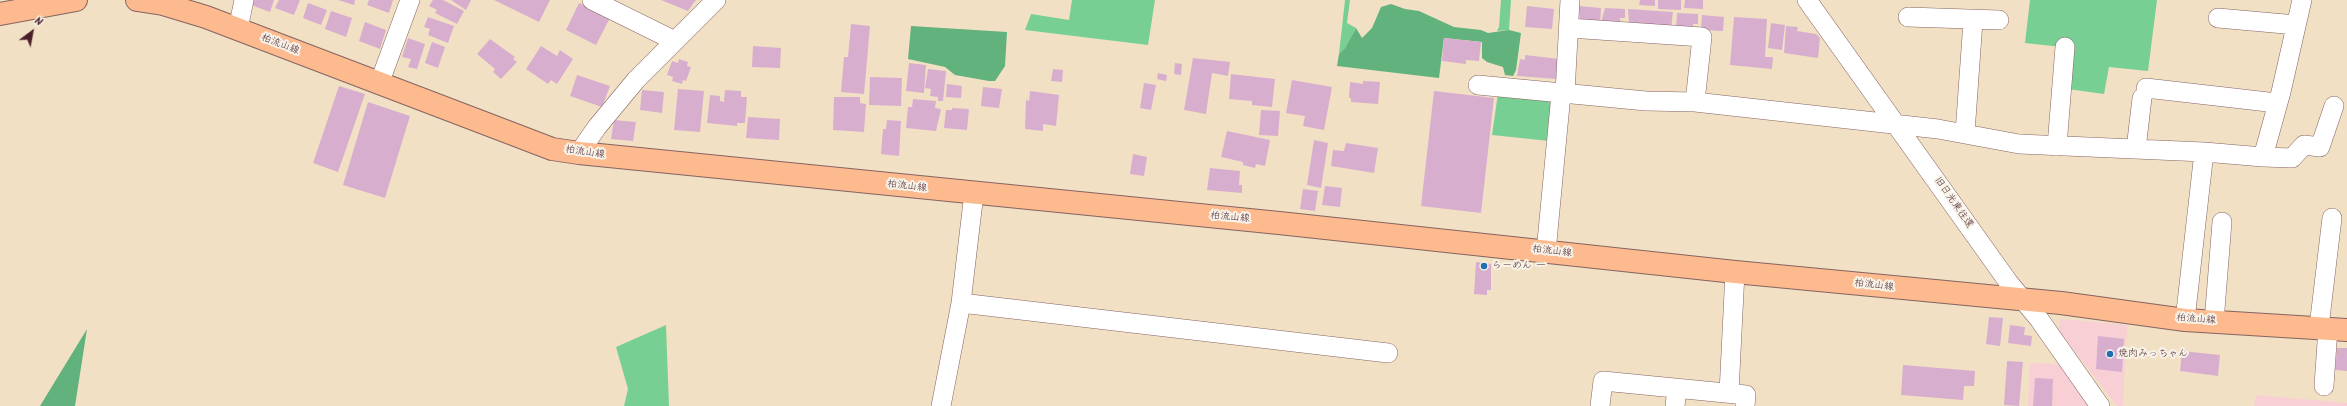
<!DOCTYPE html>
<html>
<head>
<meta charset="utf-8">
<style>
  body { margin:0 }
  #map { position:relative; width:2347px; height:406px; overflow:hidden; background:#f2e0c4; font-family:Kalam,sans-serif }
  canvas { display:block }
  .north { position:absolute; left:12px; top:12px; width:40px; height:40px; -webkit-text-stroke:3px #f7f3e8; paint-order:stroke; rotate:32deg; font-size:11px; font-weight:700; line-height:16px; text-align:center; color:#4a1f2b }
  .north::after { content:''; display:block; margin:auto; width:14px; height:18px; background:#4a1f2b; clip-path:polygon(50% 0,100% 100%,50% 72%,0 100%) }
</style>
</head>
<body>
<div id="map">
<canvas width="2347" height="406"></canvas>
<div class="north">N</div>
</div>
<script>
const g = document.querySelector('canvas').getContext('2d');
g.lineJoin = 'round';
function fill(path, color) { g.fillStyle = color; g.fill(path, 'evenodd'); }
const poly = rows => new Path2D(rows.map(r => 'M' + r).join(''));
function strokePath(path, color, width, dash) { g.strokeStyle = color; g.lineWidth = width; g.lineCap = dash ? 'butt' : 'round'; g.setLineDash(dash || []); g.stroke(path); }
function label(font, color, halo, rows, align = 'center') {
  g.font = font + ' Kalam,"Klee One",sans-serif'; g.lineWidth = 4; g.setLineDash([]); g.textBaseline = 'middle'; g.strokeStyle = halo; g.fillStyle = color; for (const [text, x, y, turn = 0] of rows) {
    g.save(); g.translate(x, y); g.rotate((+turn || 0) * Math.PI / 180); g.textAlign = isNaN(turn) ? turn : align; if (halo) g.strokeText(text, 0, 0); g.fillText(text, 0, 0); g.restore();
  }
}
const built = poly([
  [2060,319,2127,325,2123,406,2117,406,2059,331],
  [2030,363,2059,364,2088,406,2028,406],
  [2256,395,2347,403,2347,406,2254,406]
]);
const green = poly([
  [1072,0,1155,0,1148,45,1025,30,1031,14,1069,20],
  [1345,0,1350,0,1347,23,1356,28,1345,48,1339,54],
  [1501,0,1511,0,1509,30,1497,31,1499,27],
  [2030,0,2157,0,2148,71,2109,67,2104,94,2068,89,2071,48,2025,43],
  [1498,93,1548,98,1554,104,1549,141,1492,135],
  [666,325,669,406,624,406,628,389,616,347]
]);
const forest = poly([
  [1391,4,1405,9,1419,11,1454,27,1481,30,1488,33,1509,30,1521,33,1516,70,1513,76,1505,75,1503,67,1487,62,1482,58,1482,42,1444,38,1439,78,1337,66,1339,54,1345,48,1356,28,1362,38,1372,28,1381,7],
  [911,26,1007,32,1005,66,995,81,989,81,955,75,945,67,908,59],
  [87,329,75,406,40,406]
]);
const building = poly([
  [253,0,274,0,270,12,251,5],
  [279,0,300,0,294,15,275,8],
  [338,0,355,0,354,5],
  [369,0,393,0,389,13,367,5],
  [433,0,443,0,464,11,457,24,435,13,437,10,429,6],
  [451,0,471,0,466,10],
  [494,0,550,0,539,22],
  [661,0,696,0,688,11],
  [1640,0,1655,0,1655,6,1639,5],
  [1658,0,1681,0,1681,10,1658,9],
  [1685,0,1703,0,1703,9,1684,8],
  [308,3,327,10,321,25,303,18],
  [579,3,610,18,596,45,566,30],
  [1527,6,1554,9,1552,29,1525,27],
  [1579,6,1601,8,1600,24,1580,22],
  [1605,8,1625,9,1625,18,1620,18,1620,25,1601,22],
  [1628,9,1673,12,1671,29,1629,26],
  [331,11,352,18,346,37,325,29],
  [1677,13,1698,14,1698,24,1693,24,1693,31,1676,30],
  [1702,15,1724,17,1723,31,1701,30],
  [428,17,454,26,448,43,428,35,430,29,424,27],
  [1734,17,1767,19,1765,57,1773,57,1772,69,1730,65],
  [365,22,386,30,380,49,359,41],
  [1771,23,1785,25,1782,50,1768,48],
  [851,24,870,26,864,94,841,92,844,57,848,57],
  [1786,26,1798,27,1797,31,1816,34,1820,38,1818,58,1784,53],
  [408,38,425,44,417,69,408,67,411,59,402,57],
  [1444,38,1481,42,1479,61,1466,60,1466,64,1442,61],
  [490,39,515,57,513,59,517,62,501,79,493,72,495,69,477,54],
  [432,42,445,47,438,68,425,63],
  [541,46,557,56,560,50,573,59,557,84,551,80,548,84,526,69],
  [753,46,781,48,780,68,752,67],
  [1525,55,1559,59,1557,79,1517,76,1520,59,1525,60],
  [1193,58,1230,62,1228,76,1212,73,1206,114,1184,110],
  [679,59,688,62,687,66,691,67,686,81,683,80,682,84,672,81,673,77,667,75,672,61,678,63],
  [909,63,926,65,924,93,906,91],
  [1175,63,1182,64,1181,75,1174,74],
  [928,69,946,71,943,101,938,101,938,97,930,96,931,89,925,88],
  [1053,69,1063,70,1062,82,1051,81],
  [1158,73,1167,75,1166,81,1157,79],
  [1231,74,1275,79,1272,107,1252,105,1252,101,1229,99],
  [577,75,610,86,602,107,570,96],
  [870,77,902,78,901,106,869,105],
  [1292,80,1332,87,1324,130,1303,126,1305,116,1286,113],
  [1363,81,1380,82,1378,104,1351,102,1351,98,1349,98,1350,82,1363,84],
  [1144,83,1156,85,1151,110,1140,108],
  [947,84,962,86,961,98,946,97],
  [339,86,365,94,338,172,313,163],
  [983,87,1002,89,999,108,981,106],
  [678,89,704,91,700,132,674,130],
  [642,90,664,92,662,113,640,110],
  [725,90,741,91,741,97,747,97,745,123,737,123,737,126,707,123,710,95,720,96,720,101,724,102],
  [1030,91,1059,95,1056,126,1043,124,1043,131,1025,129,1026,100,1029,101],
  [1434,91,1494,98,1481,213,1421,206],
  [834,97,860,97,860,103,866,104,864,132,833,130],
  [913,99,936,101,935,108,941,109,936,131,906,128,908,107,912,107],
  [368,102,410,116,385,198,343,185],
  [952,108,969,109,967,130,944,128,946,110,952,110],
  [1261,110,1280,111,1278,136,1259,135],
  [748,117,780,119,779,140,746,138],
  [614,120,636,122,633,141,611,139],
  [887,120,901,121,899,156,881,154,883,129,886,129],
  [1227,131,1270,140,1265,166,1256,164,1255,168,1243,165,1243,162,1221,157],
  [1314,140,1328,143,1321,188,1307,185],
  [1346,143,1378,148,1374,173,1331,166,1333,150,1344,151],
  [1133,154,1147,157,1144,176,1130,174],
  [1210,168,1240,171,1239,185,1242,185,1242,193,1207,190],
  [1325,186,1342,188,1340,207,1322,205],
  [1303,189,1318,191,1315,211,1300,209],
  [1476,262,1491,264,1491,290,1487,290,1487,295,1474,294],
  [1989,317,2003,318,2000,346,1986,344],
  [2010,325,2025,327,2024,335,2032,336,2031,346,2008,343],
  [2098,336,2124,339,2122,372,2096,369],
  [2337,348,2347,348,2347,371,2335,370],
  [2182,351,2220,355,2218,376,2180,371],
  [2007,361,2023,362,2019,406,2004,405],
  [1903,365,1975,371,1974,386,1964,386,1963,400,1901,395],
  [2035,378,2053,379,2052,406,2033,406]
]);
const minor = poly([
  [592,0,675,41],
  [1807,0,2009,283,2039,319,2100,406],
  [1908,17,1999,20],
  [2218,18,2296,25],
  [1569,28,1702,37,1695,102],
  [238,29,244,0],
  [379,84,410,0],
  [1478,85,1646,101,1695,102,1938,129,2019,144,2204,152,2263,157,2281,92,2302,0],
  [2146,88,2277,103],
  [1565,93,1570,0],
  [1965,133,1973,21],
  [2057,146,2065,47],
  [2136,149,2142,98],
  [579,153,597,127,636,80,716,0],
  [2263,157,2292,158,2304,145,2320,147,2334,106],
  [1546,252,1561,94],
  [961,303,1388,353],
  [2185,320,2204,152],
  [2214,322,2222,222],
  [2319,327,2332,218],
  [2324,386,2328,328],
  [1729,393,1735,272],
  [941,406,961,303,974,193],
  [1600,406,1603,381,1746,395,1745,406],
  [1675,406,1677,389]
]);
const major = poly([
  [137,0,163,4,206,17,505,131,552,149,579,153,1279,223,1735,272,2061,303,2185,320,2347,330],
  [0,14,76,0]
]);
const markers = [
  [1484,266,4,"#1f6fb2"],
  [2110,354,4,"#1f6fb2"]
];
const streetNames = [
  ["柏流山線",280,45,21],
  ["柏流山線",585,153,8],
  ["柏流山線",907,187,6],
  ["旧日光東往還",1953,203,55],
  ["柏流山線",1230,218,5],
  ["柏流山線",1552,252,6],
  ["柏流山線",1874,286,6],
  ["柏流山線",2196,320,4]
];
const poiNames = [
  ["らーめん 一",1492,266],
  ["焼肉みっちゃん",2118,354]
];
fill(built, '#f7cfd4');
fill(green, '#78cf94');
fill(forest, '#62b27e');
fill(building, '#d8aecf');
strokePath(minor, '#856361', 20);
strokePath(major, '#856361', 24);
strokePath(minor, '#fff', 19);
strokePath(major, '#fcba8e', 22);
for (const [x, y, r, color] of markers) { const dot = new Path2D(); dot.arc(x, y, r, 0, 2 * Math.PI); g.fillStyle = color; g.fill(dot); strokePath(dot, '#f7f3e8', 1.5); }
label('10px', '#4a1f2b', '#f7f3e8', streetNames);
label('10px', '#4a1f2b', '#f7f3e8', poiNames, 'left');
</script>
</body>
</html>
